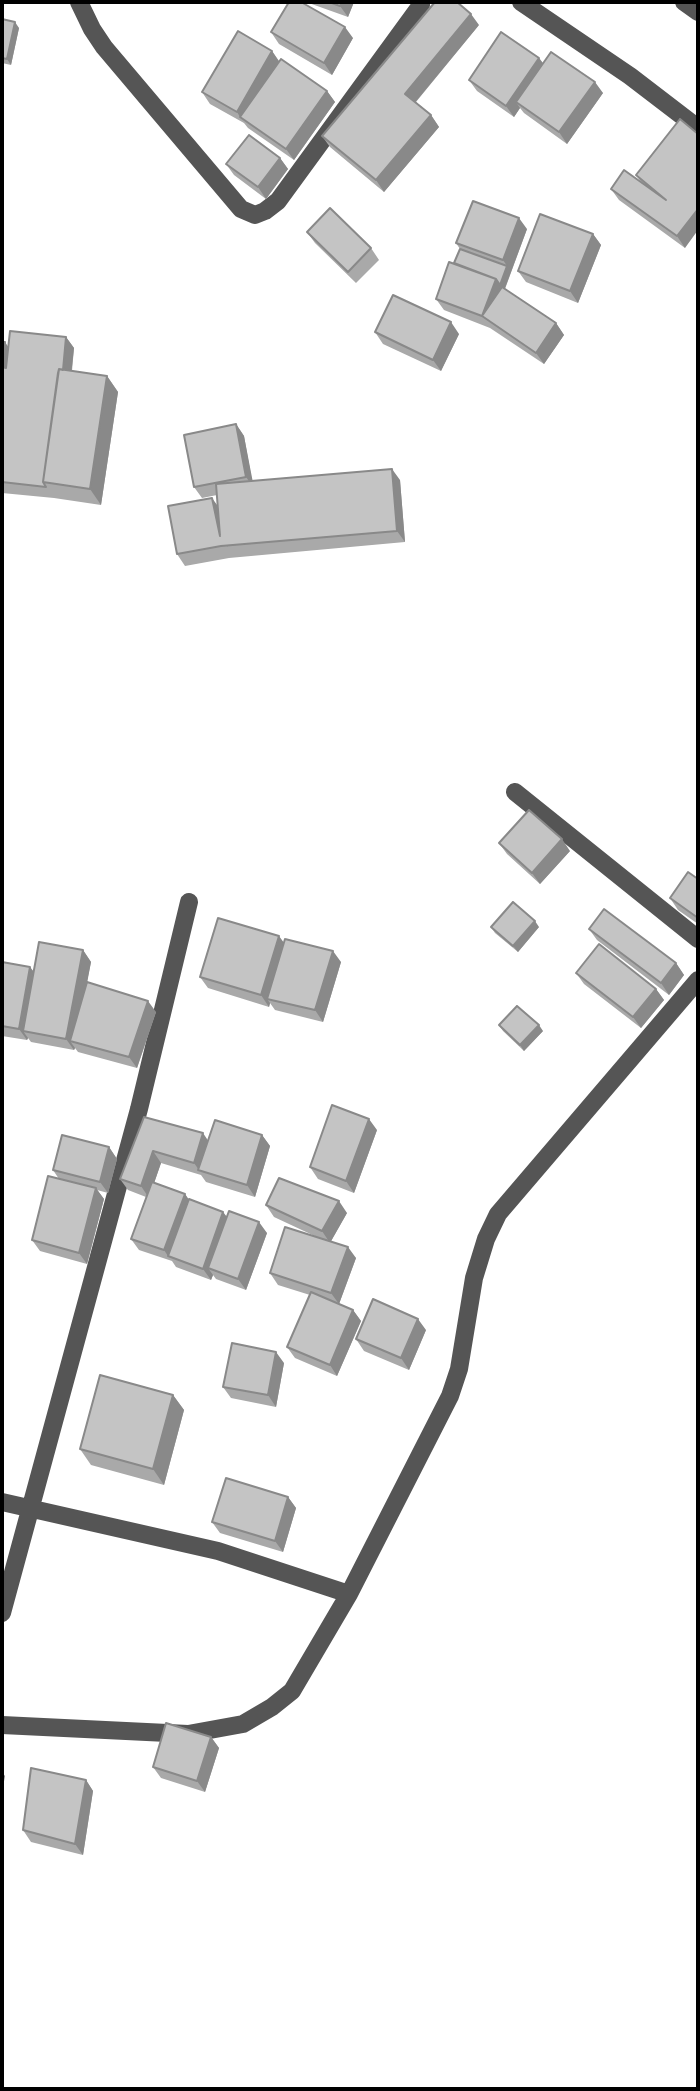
<!DOCTYPE html>
<html>
<head>
<meta charset="utf-8">
<style>
  body { margin:0 }
  #map { position:relative; width:700px; height:2091px; overflow:hidden; background:#fff; font-family:Roboto,sans-serif }
  canvas { display:block }
  .frame { position:absolute; inset:0; border:4px solid #000; pointer-events:none }
</style>
</head>
<body>
<div id="map">
<canvas width="700" height="2091"></canvas>
<div class="frame"></div>
</div>
<script>
const g = document.querySelector('canvas').getContext('2d');
g.lineJoin = 'round';
const poly = rows => new Path2D(rows.map(r => 'M' + r).join(''));
function strokePath(path, color, width, dash) { g.strokeStyle = color; g.lineWidth = width; g.lineCap = dash ? 'butt' : 'round'; g.setLineDash(dash || []); g.stroke(path); }
function fill(path, color) { g.fillStyle = color; g.fill(path, 'evenodd'); }
const minor = poly([
  [79,2,92,29,104,47,241,209,255,215,265,211,278,201,421,5],
  [521,2,630,76,698,128],
  [684,2,698,12],
  [515,792,698,939],
  [2,1502,218,1551,349,1594],
  [2,1613,139,1109,189,902],
  [2,1725,188,1734,243,1724,272,1707,292,1691,349,1594,450,1396,459,1369,474,1278,486,1239,498,1214,698,980]
]);
const wall = poly([
  [306,2,354,2,348,17],
  [2,19,19,28,11,65,2,63],
  [479,25,416,102,431,115,439,127,384,192,330,147,322,136],
  [271,32,353,38,332,75,279,44],
  [272,51,279,61,327,91,335,102,294,160,248,128,244,123,210,104,202,92],
  [539,58,543,63,603,93,567,144,524,113,520,108,514,117,477,91,469,80],
  [698,134,685,248,619,200,611,189,641,182,636,175],
  [280,158,288,169,266,199,234,175,226,164],
  [527,229,505,289,556,323,564,335,544,364,490,328,444,310,436,299,454,263,460,249,456,243],
  [307,232,371,248,379,260,356,283,315,243],
  [593,234,601,245,578,303,526,282,518,271],
  [375,332,459,334,441,371,383,344],
  [66,337,74,348,72,371,107,376,118,392,101,505,54,498,2,493,2,342,8,347],
  [236,424,244,436,252,481,400,480,405,542,229,558,185,566,177,554,218,506,217,495,202,498,194,487],
  [499,843,570,851,540,884,507,854],
  [698,879,698,924,678,910,670,898],
  [491,927,539,927,518,952,495,933],
  [589,929,676,963,684,975,669,995,597,940],
  [284,943,341,962,323,1022,275,1010,270,1003,269,1007,208,988,200,977],
  [83,950,91,962,86,986,156,1012,137,1068,78,1052,75,1048,74,1050,31,1042,28,1038,27,1040,2,1036,2,962,30,967,34,972],
  [576,973,656,989,664,1000,641,1028,584,984],
  [499,1025,543,1031,524,1051,503,1031],
  [144,1117,208,1141,262,1135,270,1146,255,1197,206,1182,201,1175,161,1163,154,1183,185,1194,189,1200,223,1212,227,1217,267,1233,246,1290,216,1279,213,1275,211,1280,176,1267,172,1261,139,1250,131,1239,146,1197,128,1190,120,1179],
  [377,1130,354,1193,318,1179,310,1167],
  [109,1147,117,1159,108,1193,97,1190,104,1199,87,1264,40,1251,32,1240,59,1179,53,1170],
  [266,1205,347,1213,331,1241,356,1258,339,1304,353,1310,361,1321,337,1376,295,1358,287,1347,310,1295,278,1285,270,1273,319,1238,274,1217],
  [426,1330,409,1370,364,1351,356,1339],
  [284,1363,276,1407,231,1398,223,1387],
  [173,1395,184,1410,164,1485,91,1465,80,1449],
  [288,1497,296,1508,283,1552,220,1533,212,1522],
  [211,1737,219,1748,205,1792,161,1778,153,1767],
  [86,1780,93,1791,83,1855,31,1842,23,1830]
]);
const shadedWall = poly([
  [342,2,354,2,348,17,340,6],
  [471,14,479,25,413,105,405,94],
  [15,22,19,28,11,65,7,59],
  [345,27,353,38,332,75,324,63],
  [272,51,280,63,240,117,237,112],
  [539,58,547,69,516,102,520,108,514,117,506,106],
  [595,82,603,93,567,144,559,132],
  [327,91,335,102,294,160,286,149],
  [431,115,439,127,384,192,376,180],
  [280,158,288,169,266,199,258,187],
  [698,209,698,230,685,248,677,236],
  [519,218,527,229,492,323,482,316,496,279,507,266,503,260],
  [593,234,601,245,578,303,570,291],
  [451,322,459,334,441,371,433,360],
  [556,323,564,335,544,364,536,353],
  [66,337,74,348,70,385,62,374],
  [5,342,13,354,10,379,2,367],
  [107,376,118,392,101,505,90,489],
  [236,424,244,436,254,488,246,477],
  [392,469,400,480,405,542,397,531],
  [212,498,220,509,228,547,220,536],
  [562,839,570,851,540,884,532,873],
  [535,921,539,927,518,952,513,946],
  [279,936,287,947,267,999,270,1003,269,1007,261,995],
  [83,950,91,962,76,1042,70,1041,75,1048,74,1050,66,1039],
  [333,951,341,962,323,1022,315,1010],
  [676,963,684,975,669,995,661,983],
  [30,967,38,978,23,1031,28,1038,27,1040,19,1029],
  [656,989,664,1000,641,1028,633,1017],
  [148,1001,156,1012,137,1068,129,1057],
  [539,1025,543,1031,524,1051,520,1045],
  [369,1119,377,1130,354,1193,346,1181],
  [203,1133,211,1145,199,1170,194,1163],
  [262,1135,270,1146,255,1197,247,1185],
  [109,1147,117,1159,108,1193,100,1182],
  [153,1151,161,1163,149,1198,141,1186],
  [96,1188,104,1199,87,1264,79,1253],
  [185,1194,193,1206,168,1256,172,1262,164,1250],
  [339,1201,347,1213,330,1243,322,1231],
  [223,1212,231,1223,208,1268,213,1275,211,1280,203,1269],
  [259,1222,267,1233,246,1290,238,1279],
  [348,1247,356,1258,339,1304,331,1293],
  [353,1310,361,1321,337,1376,330,1365],
  [418,1319,426,1330,409,1370,401,1358],
  [276,1352,284,1363,276,1407,268,1395],
  [173,1395,184,1410,164,1485,153,1469],
  [288,1497,296,1508,283,1552,275,1541],
  [211,1737,219,1748,205,1792,197,1781],
  [2,1772,5,1776,2,1792],
  [86,1780,93,1791,83,1855,75,1844]
]);
const building = poly([
  [289,2,301,2,345,27,324,63,271,32,289,2],
  [329,2,342,2,340,6,329,2],
  [435,2,457,2,471,14,405,94,431,115,376,180,322,136,435,2],
  [2,19,15,22,7,59,2,58,2,19],
  [238,31,272,51,237,112,202,92,238,31],
  [501,32,539,58,506,106,469,80,501,32],
  [551,52,595,82,559,132,516,102,551,52],
  [281,59,327,91,286,149,240,117,281,59],
  [680,119,698,134,698,209,677,236,611,189,624,170,666,200,636,175,680,119],
  [249,135,280,158,258,187,226,164,249,135],
  [473,201,519,218,503,260,456,243,473,201],
  [330,208,371,248,348,272,307,232,330,208],
  [540,214,593,234,570,291,518,271,540,214],
  [460,249,507,266,500,285,496,279,454,263,460,249],
  [449,262,496,279,482,316,436,299,449,262],
  [502,287,556,323,536,353,482,316,502,287],
  [393,295,451,322,433,360,375,332,393,295],
  [10,331,66,337,63,370,59,369,58,373,43,482,46,487,2,482,2,342,5,342,2,367,6,368,10,331],
  [59,369,107,376,90,489,43,482,59,369],
  [236,424,246,477,194,487,184,435,236,424],
  [392,469,397,531,221,546,177,554,168,506,212,498,220,536,216,484,392,469],
  [529,810,562,839,532,873,499,843,529,810],
  [688,872,698,879,698,918,670,898,688,872],
  [513,902,535,921,513,946,491,927,513,902],
  [604,909,676,963,661,983,589,929,604,909],
  [218,918,279,936,261,995,200,977,218,918],
  [285,939,333,951,315,1010,267,999,285,939],
  [39,942,83,950,66,1039,23,1031,39,942],
  [599,944,656,989,633,1017,576,973,599,944],
  [2,962,30,967,19,1029,2,1026,2,962],
  [87,982,148,1001,129,1057,70,1041,87,982],
  [517,1006,539,1025,520,1045,499,1025,517,1006],
  [332,1105,369,1119,346,1181,310,1167,332,1105],
  [144,1117,203,1133,194,1163,153,1151,141,1186,120,1179,144,1117],
  [215,1120,262,1135,247,1185,198,1170,215,1120],
  [62,1135,109,1147,100,1182,53,1170,62,1135],
  [48,1176,96,1188,79,1253,32,1240,48,1176],
  [279,1178,339,1201,322,1231,266,1205,279,1178],
  [152,1182,185,1194,164,1250,131,1239,152,1182],
  [189,1199,223,1212,203,1269,168,1256,189,1199],
  [229,1211,259,1222,238,1279,208,1268,229,1211],
  [285,1227,348,1247,331,1293,270,1273,285,1227],
  [311,1292,353,1310,330,1365,287,1347,311,1292],
  [373,1299,418,1319,401,1358,356,1339,373,1299],
  [232,1343,276,1352,268,1395,223,1387,232,1343],
  [100,1375,173,1395,153,1469,80,1449,100,1375],
  [226,1478,288,1497,275,1541,212,1522,226,1478],
  [166,1723,211,1737,197,1781,153,1767,166,1723],
  [31,1768,86,1780,75,1844,23,1830,31,1768]
]);
strokePath(minor, '#555', 18);
fill(wall, '#a9a9a9');
fill(shadedWall, '#898989');
fill(building, '#c4c4c4');
strokePath(building, '#898989', 2);
</script>
</body>
</html>
